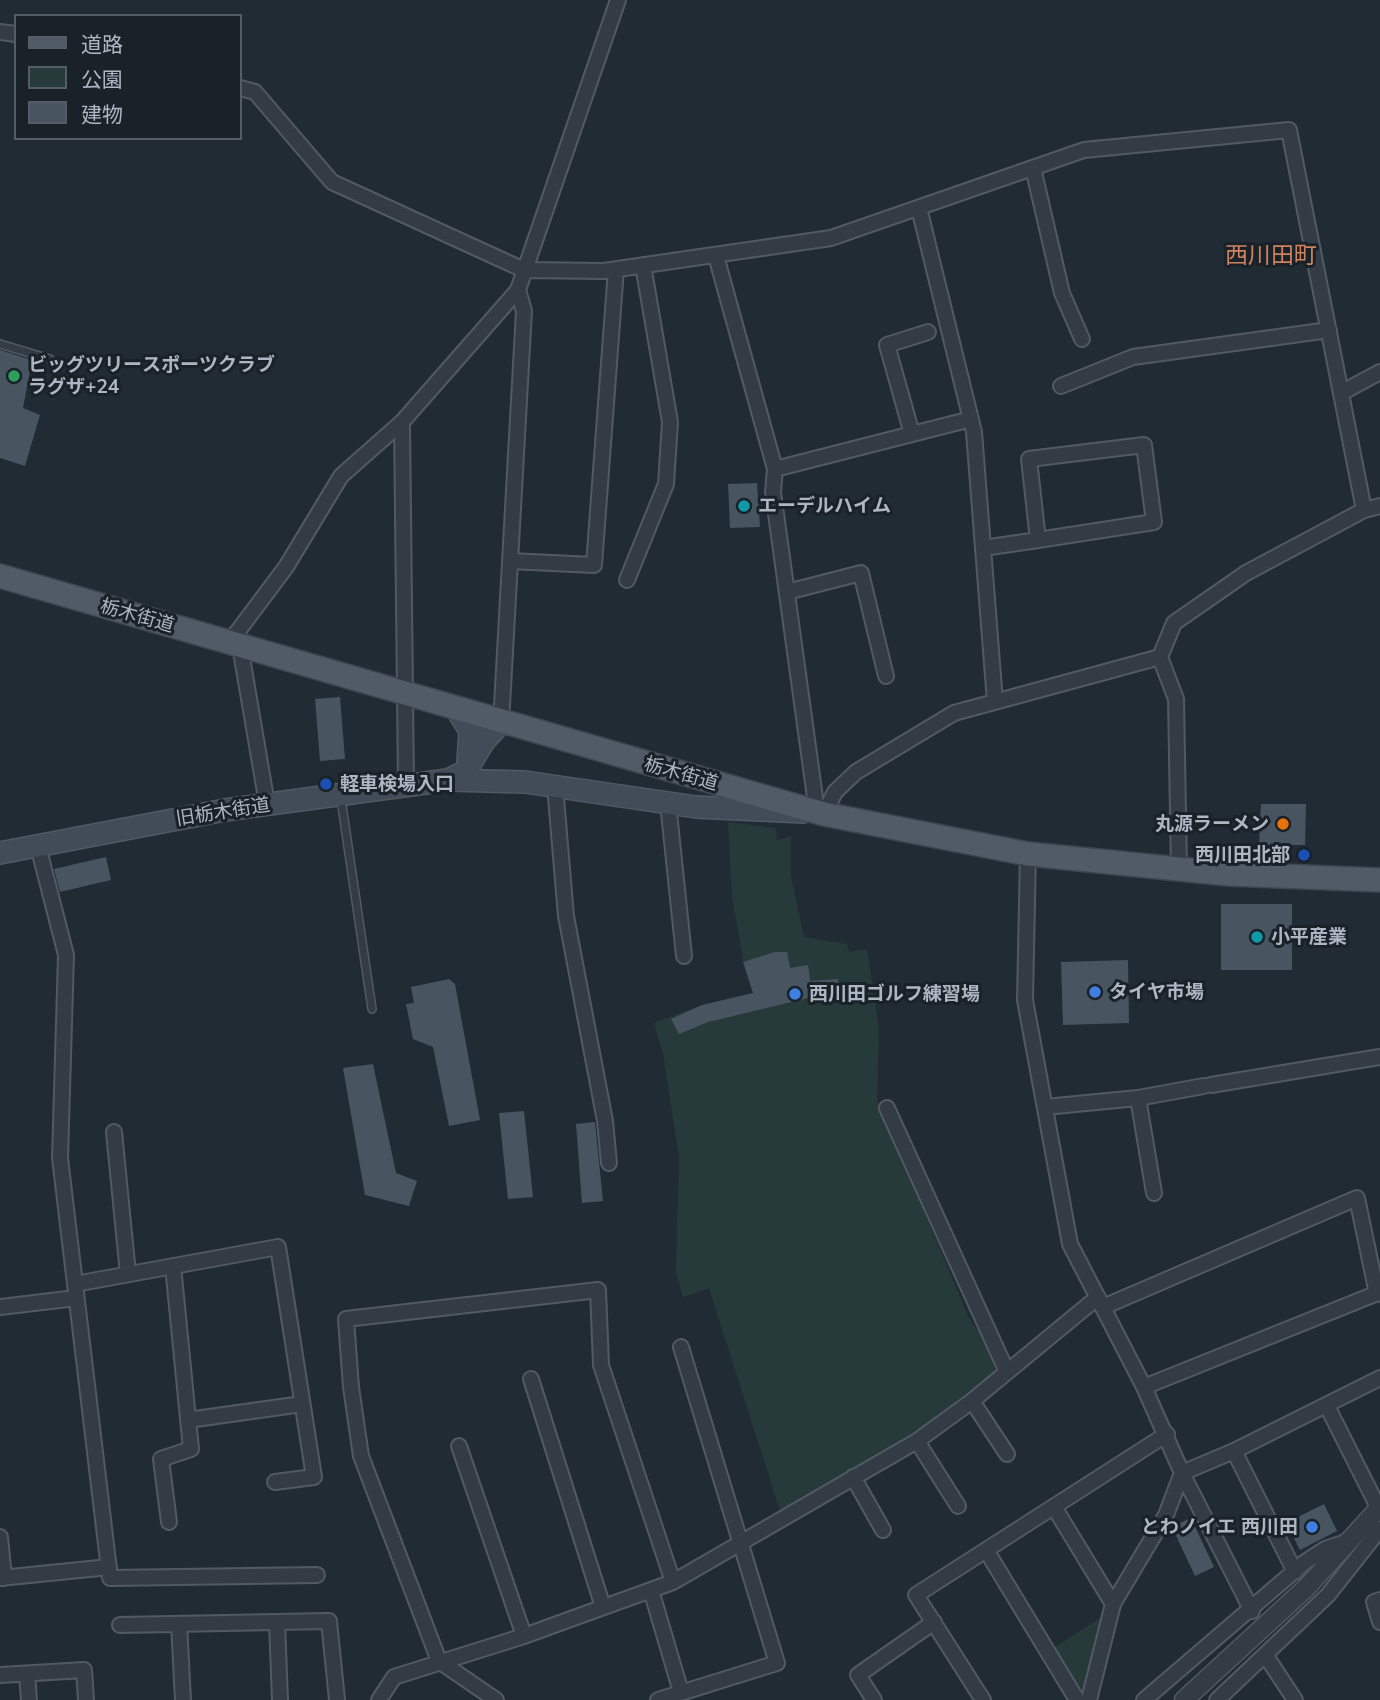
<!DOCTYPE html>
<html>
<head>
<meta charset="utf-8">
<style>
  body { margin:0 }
  #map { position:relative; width:1380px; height:1700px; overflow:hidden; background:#202b34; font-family:Mulish,"Noto Sans JP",sans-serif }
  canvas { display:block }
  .legend { position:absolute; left:14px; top:14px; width:228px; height:126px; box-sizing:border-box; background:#192129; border:2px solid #545d66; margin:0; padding:9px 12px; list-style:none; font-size:21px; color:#adb7c2 }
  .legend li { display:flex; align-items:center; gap:14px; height:35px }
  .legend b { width:35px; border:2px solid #545d66 }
</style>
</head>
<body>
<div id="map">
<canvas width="1380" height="1700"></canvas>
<ul class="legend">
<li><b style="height:9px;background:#515b65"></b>道路</li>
<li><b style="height:19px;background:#263b39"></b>公園</li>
<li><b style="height:19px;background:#485560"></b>建物</li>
</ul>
</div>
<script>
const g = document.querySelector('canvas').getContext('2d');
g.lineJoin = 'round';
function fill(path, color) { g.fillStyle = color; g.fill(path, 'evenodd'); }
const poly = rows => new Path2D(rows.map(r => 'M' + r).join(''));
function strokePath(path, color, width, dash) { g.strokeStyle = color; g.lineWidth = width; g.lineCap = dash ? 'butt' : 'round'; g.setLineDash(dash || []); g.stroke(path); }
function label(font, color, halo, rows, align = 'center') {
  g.font = font + ' Mulish,"Noto Sans JP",sans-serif'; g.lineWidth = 6; g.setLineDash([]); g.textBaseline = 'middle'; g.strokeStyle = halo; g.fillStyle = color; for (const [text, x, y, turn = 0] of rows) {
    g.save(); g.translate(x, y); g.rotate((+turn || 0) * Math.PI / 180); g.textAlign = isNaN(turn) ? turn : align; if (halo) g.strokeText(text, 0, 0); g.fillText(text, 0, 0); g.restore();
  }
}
const green = poly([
  [728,822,776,828,777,840,791,836,791,876,804,937,847,944,849,952,867,949,879,1028,877,1100,969,1318,992,1351,995,1373,972,1395,913,1436,780,1511,709,1288,683,1297,676,1273,679,1157,663,1054,654,1023,702,1005,756,993,744,964,732,897],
  [1103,1616,1084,1693,1052,1649]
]);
const building = poly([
  [0,350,32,360,23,408,40,415,25,466,0,458],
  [757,483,760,527,730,528,728,484],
  [340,697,345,759,320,761,315,699],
  [1261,804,1306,804,1305,845,1259,845],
  [106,857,111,880,60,892,54,869],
  [1221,904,1292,904,1292,970,1221,970],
  [775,952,787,952,790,968,808,965,810,981,838,979,840,996,808,998,708,1022,679,1034,671,1019,702,1005,753,993,743,962],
  [1128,960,1129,1023,1063,1025,1061,962],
  [449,979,455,984,480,1120,449,1126,433,1047,413,1039,406,1004,414,1003,411,987],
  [373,1064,396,1173,417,1181,409,1206,365,1195,343,1068],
  [524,1111,533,1197,508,1199,499,1113],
  [595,1122,603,1201,582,1203,576,1124],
  [1324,1504,1337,1531,1300,1550,1286,1523],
  [1191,1518,1214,1567,1195,1576,1172,1527]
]);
const service = poly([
  [0,344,50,359],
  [341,799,372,1009]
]);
const minor = poly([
  [0,32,16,34],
  [240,88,255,92,332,182,524,270,604,271,831,238,1084,150,1289,130,1364,510],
  [1033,168,1062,293,1082,339],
  [919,208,974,432,995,702],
  [716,256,775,469,773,492,817,812],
  [1061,386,1133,357,1329,330],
  [1341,393,1380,372],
  [402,422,406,786],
  [912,434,887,345,928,332],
  [775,469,971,419],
  [983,548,1038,540,1154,522,1144,445,1029,459,1038,540],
  [510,561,594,565,616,269],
  [627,580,666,484,670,422,643,265],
  [787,592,861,573,886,676],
  [229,643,286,567,341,476,402,422,518,290],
  [240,646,267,804],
  [1160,657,1176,699,1179,870],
  [501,723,524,311,518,290,618,0],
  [555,786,566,916,605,1121,609,1163],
  [668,803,684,956],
  [824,814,835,792,856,772,954,713,1160,657,1174,623,1246,573,1364,510,1380,506],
  [38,846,66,955,60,1158,110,1578,317,1575],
  [1028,854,1025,1000,1070,1244,1144,1387,1182,1473,1252,1611],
  [1211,1085,1380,1057],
  [1138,1098,1154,1193],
  [1045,1107,1138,1098,1204,1086],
  [887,1108,1007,1372],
  [114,1132,128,1274],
  [75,1284,278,1247,314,1477,275,1482],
  [0,1307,76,1298],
  [1103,1307,1357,1198,1377,1294],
  [531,1379,603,1607],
  [1144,1387,1380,1292],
  [972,1401,1007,1454],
  [1327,1406,1379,1509],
  [188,1420,302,1404],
  [459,1446,524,1636],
  [853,1477,883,1530],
  [958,1506,917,1441,972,1401,1098,1297],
  [1054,1507,1113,1604],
  [169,1522,161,1459,191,1449,173,1266],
  [0,1537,4,1578],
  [986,1550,1077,1700],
  [1295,1572,1234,1451,1380,1378],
  [0,1578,109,1567],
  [651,1590,681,1692],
  [1380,1600,1374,1602,1380,1622],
  [277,1622,280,1700],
  [179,1624,183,1700],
  [120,1625,329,1621,337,1700],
  [1266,1656,1295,1700],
  [27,1674,29,1700],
  [0,1675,84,1670,86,1700],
  [379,1700,394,1677,524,1636,673,1582,917,1441],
  [496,1700,439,1661,361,1456,351,1387,346,1319,598,1290,601,1365,673,1582],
  [658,1700,777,1663,681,1347],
  [874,1700,858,1675,934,1622],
  [983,1700,916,1595,1167,1434],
  [1089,1700,1113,1604,1166,1515,1182,1473,1234,1451],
  [1144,1700,1305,1562,1325,1549,1349,1541],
  [1217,1700,1328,1595,1380,1529]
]);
const tertiary = poly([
  [1184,1700,1307,1587,1380,1507]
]);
const secondary = poly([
  [457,710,470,731,468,762],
  [448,780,466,771,484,741,501,723],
  [0,853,225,810,448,780,525,782,696,807,804,812]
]);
const primary = poly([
  [0,576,824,814,1028,854,1229,874,1380,880]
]);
const markers = [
  [14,376,7,"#2e9e5b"],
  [744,506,7,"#0f9aa8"],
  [326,784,7,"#1a4fb4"],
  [1283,824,7,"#e8710a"],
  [1304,855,7,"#1a4fb4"],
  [1257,937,7,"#0f9aa8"],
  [1095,992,7,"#3f7fe0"],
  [795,994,7,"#3f7fe0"],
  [1312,1527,7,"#3f7fe0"]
];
const poiNames = [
  ["ビッグツリースポーツクラブ",28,365],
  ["ラグザ+24",28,387],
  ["エーデルハイム",758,506],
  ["軽車検場入口",340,784],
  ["丸源ラーメン",1269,824,"right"],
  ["西川田北部",1290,855,"right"],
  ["小平産業",1271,937],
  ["タイヤ市場",1109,992],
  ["西川田ゴルフ練習場",809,994],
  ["とわノイエ 西川田",1298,1527,"right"]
];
const streetNames = [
  ["栃木街道",137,616,16],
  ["栃木街道",681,774,16],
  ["旧栃木街道",223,812,-9]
];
const quarterNames = [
  ["西川田町",1271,256]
];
fill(green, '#263b39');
fill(building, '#485560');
strokePath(service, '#515a63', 10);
strokePath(minor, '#515a63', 18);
strokePath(tertiary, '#515a63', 21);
strokePath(secondary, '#515a63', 24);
strokePath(primary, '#3d454f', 26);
strokePath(service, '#333c45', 7);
strokePath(minor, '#333c45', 14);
strokePath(tertiary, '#333c45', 18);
strokePath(secondary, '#414c58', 21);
strokePath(primary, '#515b65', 23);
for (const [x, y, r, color] of markers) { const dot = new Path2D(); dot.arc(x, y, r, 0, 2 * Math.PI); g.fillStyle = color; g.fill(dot); strokePath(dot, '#192129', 2.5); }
label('bold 19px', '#adb7c2', '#192129', poiNames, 'left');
label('19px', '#adb7c2', '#192129', streetNames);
label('23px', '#cd835d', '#192129', quarterNames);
</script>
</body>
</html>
